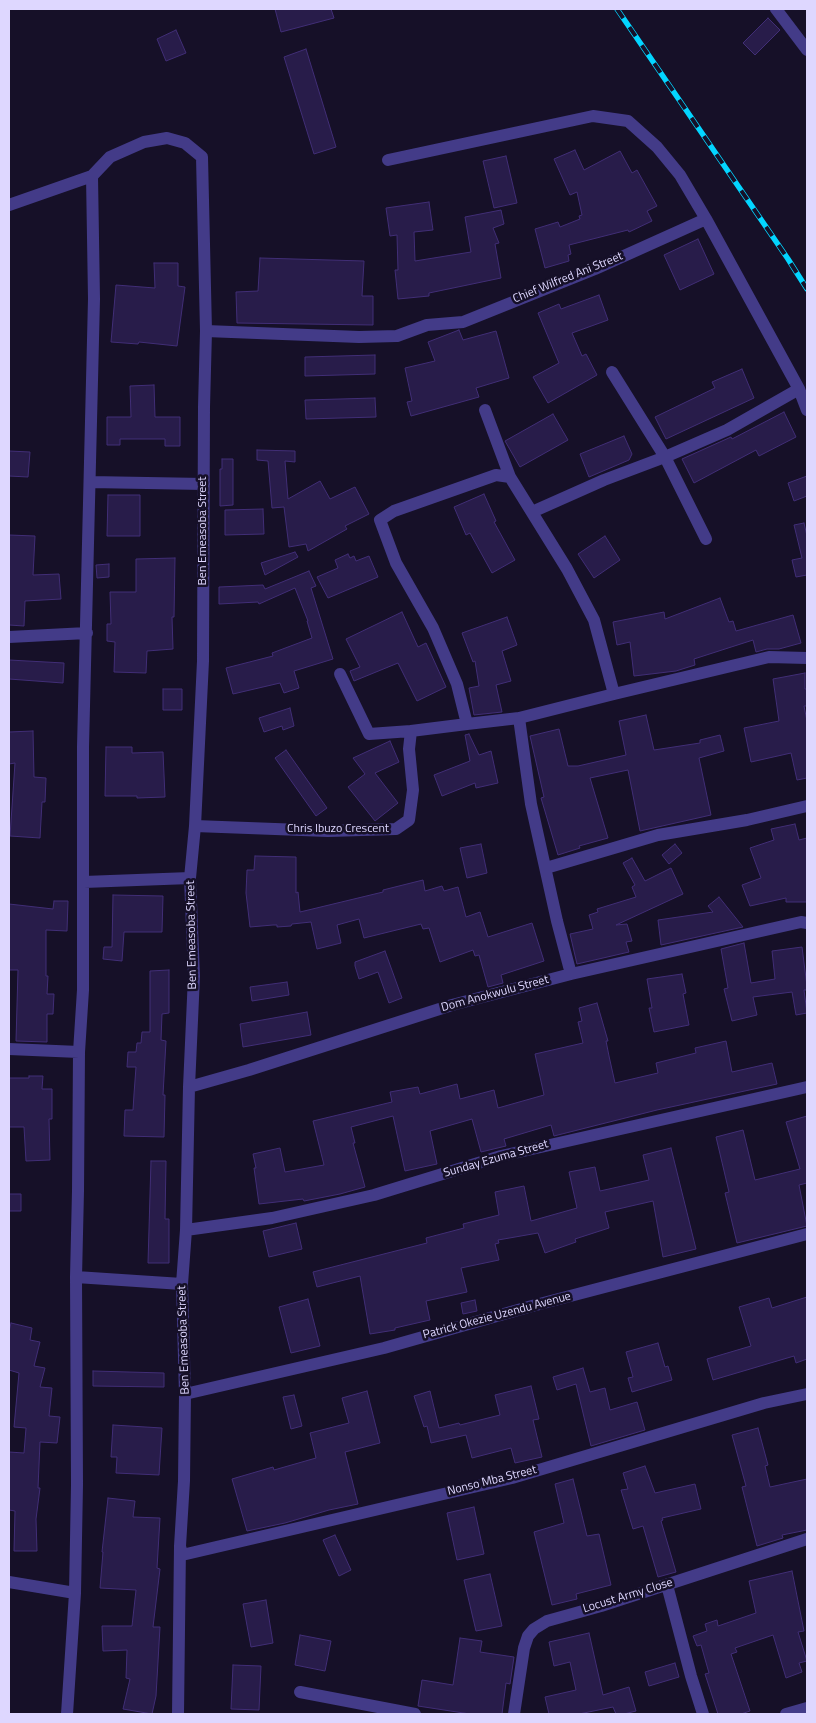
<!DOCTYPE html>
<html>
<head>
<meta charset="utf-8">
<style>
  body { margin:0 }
  #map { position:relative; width:816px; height:1723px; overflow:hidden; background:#161028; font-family:"Titillium Web",sans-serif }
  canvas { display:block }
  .frame { position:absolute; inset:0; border:10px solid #ded7ff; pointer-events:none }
</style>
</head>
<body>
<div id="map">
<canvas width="816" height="1723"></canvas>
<div class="frame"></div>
</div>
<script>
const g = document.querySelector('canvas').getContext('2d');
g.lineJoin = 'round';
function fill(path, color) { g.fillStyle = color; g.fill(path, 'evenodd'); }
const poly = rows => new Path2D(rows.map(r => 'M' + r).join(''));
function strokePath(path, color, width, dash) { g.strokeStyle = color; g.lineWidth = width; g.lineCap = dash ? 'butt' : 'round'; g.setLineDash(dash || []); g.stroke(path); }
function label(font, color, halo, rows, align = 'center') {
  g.font = font + ' "Titillium Web",sans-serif'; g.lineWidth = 5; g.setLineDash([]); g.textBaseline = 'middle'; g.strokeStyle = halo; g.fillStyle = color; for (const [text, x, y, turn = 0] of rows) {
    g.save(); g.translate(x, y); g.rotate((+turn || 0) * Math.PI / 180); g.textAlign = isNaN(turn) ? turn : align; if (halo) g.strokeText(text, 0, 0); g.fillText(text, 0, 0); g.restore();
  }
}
const building = poly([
  [275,9,331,9,334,18,281,32,275,9],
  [768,18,780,30,755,55,743,43,768,18],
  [176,30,186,53,166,61,157,39,176,30],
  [306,49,336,147,314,154,284,57,306,49],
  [575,150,584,170,620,151,632,173,637,170,657,206,647,211,652,221,629,232,628,230,569,245,571,254,568,255,569,261,545,268,535,229,558,222,560,227,580,219,579,216,582,215,577,192,570,195,554,159,575,150],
  [506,156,517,203,494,208,483,161,506,156],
  [429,202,433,230,414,232,415,261,471,252,465,217,501,210,504,224,493,228,499,243,495,244,501,278,429,293,429,296,398,299,395,270,398,270,397,235,390,236,386,208,429,202],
  [698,239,714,274,680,290,664,255,698,239],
  [260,258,364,261,362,296,373,296,373,325,237,323,236,292,258,291,260,258],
  [154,263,178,263,178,286,185,287,177,346,139,342,138,344,111,342,116,285,155,288,154,263],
  [599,295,608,320,572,333,582,356,586,354,597,375,548,403,533,377,559,363,538,313,559,304,561,309,599,295],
  [459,330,463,340,496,331,509,378,476,388,479,397,411,416,407,402,412,401,405,368,435,361,428,342,459,330],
  [375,355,375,374,305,376,305,357,375,355],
  [742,369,754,398,666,439,655,417,715,388,712,382,742,369],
  [154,385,155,417,180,417,180,446,165,446,165,439,120,439,120,445,107,445,107,417,131,417,130,386,154,385],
  [375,398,376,417,306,419,305,400,375,398],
  [784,412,796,437,759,456,756,450,694,483,682,459,731,437,732,439,784,412],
  [553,414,568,440,520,467,505,441,553,414],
  [624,436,632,454,629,460,589,477,580,454,624,436],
  [257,450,295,451,295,462,285,461,288,499,320,481,330,499,355,487,369,514,345,526,347,529,308,551,306,544,289,547,284,507,272,508,268,461,257,460,257,450],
  [9,451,30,452,28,477,9,476,9,451],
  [222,459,233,459,233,505,220,506,220,469,222,469,222,459],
  [807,476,807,496,794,501,788,483,807,476],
  [484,494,496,521,494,522,515,560,492,573,470,533,466,535,454,507,484,494],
  [108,495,140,495,140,536,107,536,108,495],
  [263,509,264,534,225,535,225,510,263,509],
  [804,523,807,536,807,575,796,577,792,560,802,558,794,525,804,523],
  [9,535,35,536,33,575,59,574,61,599,25,601,24,626,9,625,9,535],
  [605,536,620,560,594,578,578,554,605,536],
  [295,552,298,557,265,575,261,563,295,552],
  [348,554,350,558,354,556,356,561,369,556,378,577,328,598,317,577,338,568,335,560,348,554],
  [175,558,174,617,172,617,173,649,147,651,146,673,114,672,115,642,107,641,107,624,111,624,110,592,136,592,136,559,175,558],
  [109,564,109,577,97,578,96,565,109,564],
  [309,571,316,586,311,588,333,659,294,671,299,688,284,693,280,683,233,694,226,668,273,656,272,653,312,638,307,621,308,621,295,588,259,604,258,602,219,604,219,587,263,585,265,589,309,571],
  [720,598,729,622,733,621,736,631,793,615,801,643,779,649,767,649,756,652,753,640,694,659,695,665,676,671,634,676,630,642,617,645,613,622,664,612,665,619,720,598],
  [402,612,418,647,426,643,446,687,417,701,398,663,354,681,350,671,360,667,346,639,402,612],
  [507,617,517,645,502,651,511,681,496,685,502,712,474,715,469,688,479,686,475,661,473,662,462,633,507,617],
  [9,660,64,663,63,683,9,679,9,660],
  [805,673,805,689,807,689,807,706,804,706,807,721,807,778,797,780,791,753,751,762,744,728,779,721,773,679,805,673],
  [163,689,182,689,182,710,163,710,163,689],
  [290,708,294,726,283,730,282,726,264,732,259,718,290,708],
  [646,715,654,750,700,743,700,740,720,735,724,751,699,758,711,815,640,831,628,770,590,778,608,838,579,846,580,848,558,855,541,798,544,797,530,736,559,729,568,766,578,766,626,755,619,721,646,715],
  [33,731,34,777,46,778,45,802,42,802,40,838,10,836,15,763,9,764,9,732,33,731],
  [469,734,479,755,491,751,498,783,476,788,475,783,442,796,434,775,470,761,465,735,469,734],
  [390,741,399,762,375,773,398,803,375,821,348,787,365,774,353,758,390,741],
  [106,747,132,747,132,753,163,752,165,797,137,798,137,796,105,796,106,747],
  [286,750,327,808,316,816,275,758,286,750],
  [795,824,799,840,807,838,807,902,786,902,786,898,750,906,742,885,761,878,750,848,774,840,771,829,795,824],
  [481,844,487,873,467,878,460,848,481,844],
  [675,844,682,853,669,864,662,855,675,844],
  [255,856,296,857,296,893,298,892,300,912,383,892,383,890,423,880,425,891,442,886,444,891,458,887,466,917,480,912,488,937,532,923,544,961,501,975,503,983,488,987,479,955,475,956,473,950,440,962,429,928,423,929,421,924,364,938,359,919,337,925,341,943,317,949,311,922,292,924,291,926,277,927,277,925,273,925,250,927,246,893,247,870,254,870,255,856],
  [632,858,645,881,671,868,683,894,616,925,627,924,632,941,626,942,629,952,577,964,570,934,593,929,589,915,598,912,597,909,636,897,632,887,635,885,623,863,632,858],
  [113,895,163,896,162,932,124,932,122,961,103,959,104,947,112,947,113,895],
  [719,897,743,927,661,945,658,920,713,912,708,906,719,897],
  [54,901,68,901,67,931,46,930,46,976,48,976,47,994,54,994,53,1014,47,1014,47,1042,16,1041,18,970,9,970,9,904,53,909,54,901],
  [744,943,751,983,775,979,772,951,802,947,807,986,807,990,804,990,807,1013,796,1015,792,992,753,997,757,1015,732,1021,724,989,728,988,721,949,744,943],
  [385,951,402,998,389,1003,378,972,359,979,355,966,355,962,385,951],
  [169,970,169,1013,162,1014,161,1040,166,1041,163,1095,165,1095,164,1137,124,1136,125,1110,133,1110,134,1094,136,1067,127,1067,128,1052,136,1052,137,1043,141,1043,142,1032,150,1032,150,971,169,970],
  [682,974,686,993,683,994,689,1025,654,1032,649,1008,652,1008,647,979,682,974],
  [287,982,289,995,252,1001,250,987,287,982],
  [597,1003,608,1041,606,1041,609,1056,615,1083,658,1073,656,1063,696,1053,695,1048,726,1041,732,1072,772,1063,777,1084,657,1110,554,1136,551,1125,504,1139,506,1146,481,1152,472,1119,430,1131,437,1164,405,1171,393,1116,351,1127,355,1143,353,1143,365,1187,340,1194,304,1201,303,1199,259,1204,254,1168,256,1168,253,1154,280,1148,285,1172,324,1165,313,1121,392,1102,390,1092,418,1087,420,1094,457,1084,460,1099,494,1090,498,1108,544,1095,535,1054,583,1043,578,1022,582,1021,579,1008,597,1003],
  [307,1012,311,1035,243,1047,240,1024,307,1012],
  [29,1076,43,1076,42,1089,52,1089,52,1119,49,1119,50,1160,26,1161,24,1127,9,1127,9,1078,29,1078,29,1076],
  [807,1116,807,1183,799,1185,807,1226,737,1243,725,1193,729,1192,716,1137,743,1130,755,1180,800,1169,786,1122,807,1116],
  [671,1148,696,1249,663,1257,653,1201,605,1212,609,1228,575,1239,576,1242,545,1253,538,1233,498,1240,499,1243,495,1244,499,1260,461,1268,467,1292,426,1301,430,1320,395,1328,395,1330,370,1334,360,1276,317,1287,313,1272,427,1243,426,1238,464,1228,463,1224,499,1215,495,1192,524,1186,531,1221,577,1208,569,1172,595,1167,600,1191,649,1180,643,1155,671,1148],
  [151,1161,166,1161,165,1219,169,1219,169,1263,148,1263,151,1161],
  [9,1194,21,1194,21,1211,9,1211,9,1194],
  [296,1223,302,1249,269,1257,263,1231,296,1223],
  [807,1297,807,1359,796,1363,794,1356,713,1380,707,1359,751,1346,739,1307,769,1298,772,1308,807,1297],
  [308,1299,320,1346,291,1353,279,1307,308,1299],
  [475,1300,477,1311,463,1314,461,1303,475,1300],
  [11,1323,32,1328,30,1340,40,1342,34,1366,45,1368,40,1387,52,1388,49,1416,60,1417,57,1443,40,1442,38,1488,40,1488,36,1519,37,1551,14,1551,15,1511,9,1510,9,1452,24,1453,26,1428,14,1427,19,1373,9,1370,9,1331,11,1323],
  [658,1343,665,1367,668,1366,672,1380,632,1392,628,1378,633,1377,626,1352,658,1343],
  [583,1368,590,1392,605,1388,610,1410,637,1402,645,1430,591,1446,576,1384,557,1390,553,1377,583,1368],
  [93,1371,164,1373,164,1387,93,1386,93,1371],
  [531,1386,539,1419,533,1420,542,1457,515,1463,511,1448,472,1458,466,1435,431,1443,427,1426,424,1427,414,1396,430,1391,439,1428,459,1423,460,1425,500,1415,495,1395,531,1386],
  [367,1391,380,1443,345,1452,358,1504,329,1510,285,1523,247,1531,232,1479,273,1467,274,1470,316,1458,310,1433,349,1423,342,1398,367,1391],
  [294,1395,302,1426,291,1429,283,1397,294,1395],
  [113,1425,162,1428,159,1475,116,1473,117,1457,111,1457,113,1425],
  [758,1428,768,1465,765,1466,770,1487,807,1479,807,1530,782,1535,783,1538,757,1546,742,1487,746,1486,732,1435,758,1428],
  [645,1466,655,1493,695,1484,701,1509,662,1518,663,1520,661,1521,676,1572,658,1577,643,1526,633,1529,621,1490,628,1489,623,1473,645,1466],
  [573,1479,587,1536,599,1534,611,1585,576,1594,577,1599,552,1605,534,1532,564,1523,555,1484,573,1479],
  [108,1498,135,1501,133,1517,160,1518,157,1568,160,1569,153,1627,160,1627,156,1696,152,1714,123,1709,130,1679,126,1678,127,1650,103,1651,102,1626,132,1626,136,1590,100,1588,103,1552,102,1552,108,1498],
  [474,1507,484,1554,457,1560,447,1513,474,1507],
  [335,1535,351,1570,339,1576,323,1540,335,1535],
  [792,1571,804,1631,798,1632,807,1661,799,1663,802,1672,786,1678,773,1635,735,1648,737,1652,731,1654,750,1711,741,1714,718,1714,705,1674,709,1673,701,1645,697,1646,693,1636,707,1631,705,1624,717,1620,718,1626,756,1613,749,1581,792,1571],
  [490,1574,502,1626,476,1631,464,1580,490,1574],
  [266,1600,273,1643,251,1647,243,1604,266,1600],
  [589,1633,603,1695,629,1687,636,1711,624,1714,616,1714,613,1707,579,1714,549,1714,545,1697,576,1690,570,1662,554,1666,549,1642,589,1633],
  [300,1635,331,1641,325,1671,295,1665,300,1635],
  [460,1638,482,1641,480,1652,514,1657,510,1684,506,1683,502,1714,470,1714,418,1706,422,1680,453,1685,460,1638],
  [675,1663,679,1677,649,1686,645,1672,675,1663],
  [233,1665,261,1666,259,1710,231,1709,233,1665]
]);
const minor = poly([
  [776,9,807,50],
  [388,160,593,116,628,121,657,147,680,175,706,219,799,389,807,410],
  [9,205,92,176,110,157,144,142,167,138,185,143,202,157,206,331,204,407,203,661,195,826,190,878,194,976,189,1087,186,1230,182,1284,185,1394,184,1481,180,1546,178,1714],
  [206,331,359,337,397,336,427,325,463,322,595,269,706,219],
  [612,372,665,457,706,539],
  [485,410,510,477,567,569,594,620,614,694],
  [90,482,204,484],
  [532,512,604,480,665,457,727,430,799,389],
  [9,637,87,633],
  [340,674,369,734,411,731],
  [519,718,531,804,557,921,571,974],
  [467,724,519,718,614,694,769,657,807,658],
  [195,826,328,831,396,829,409,820,413,790,409,749,411,731,467,724,457,684,433,628,396,563,380,520,394,511,496,475,510,477],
  [546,868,658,835,747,820,807,806],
  [84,882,190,878],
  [9,1049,79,1052],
  [189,1087,249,1070,452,1005,571,974,801,922,807,923],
  [186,1230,272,1218,374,1195,501,1156,807,1087],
  [76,1277,182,1284],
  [185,1394,384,1348,532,1306,807,1234],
  [180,1546,182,1555,512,1478,764,1403,807,1394],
  [9,1582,75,1593],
  [667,1585,691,1676,703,1714],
  [300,1692,415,1714],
  [67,1714,75,1593,77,1485,76,1277,78,1191,79,1052,83,990,83,747,94,299,92,176],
  [514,1714,524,1648,528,1636,534,1629,547,1621,601,1606,807,1539],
  [786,1714,807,1708]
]);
const rail = poly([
  [617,9,788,259,807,289]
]);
const streetNames = [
  ["Chief Wilfred Ani Street",568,278,-22],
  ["Ben Emeasoba Street",203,531,-90],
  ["Chris Ibuzo Crescent",338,829],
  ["Ben Emeasoba Street",192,935,-91],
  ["Dom Anokwulu Street",495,994,-15],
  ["Sunday Ezuma Street",496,1159,-16],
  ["Patrick Okezie Uzendu Avenue",497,1316,-15],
  ["Ben Emeasoba Street",184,1340,-92],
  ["Nonso Mba Street",492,1481,-14],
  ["Locust Army Close",628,1596,-17]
];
fill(building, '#281c4a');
strokePath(building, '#412e76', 1);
strokePath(minor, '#433b88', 12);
strokePath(rail, '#03d5ff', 5.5);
strokePath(rail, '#161028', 4, [11]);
label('12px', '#ded7ff', '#161028', streetNames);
</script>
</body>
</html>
